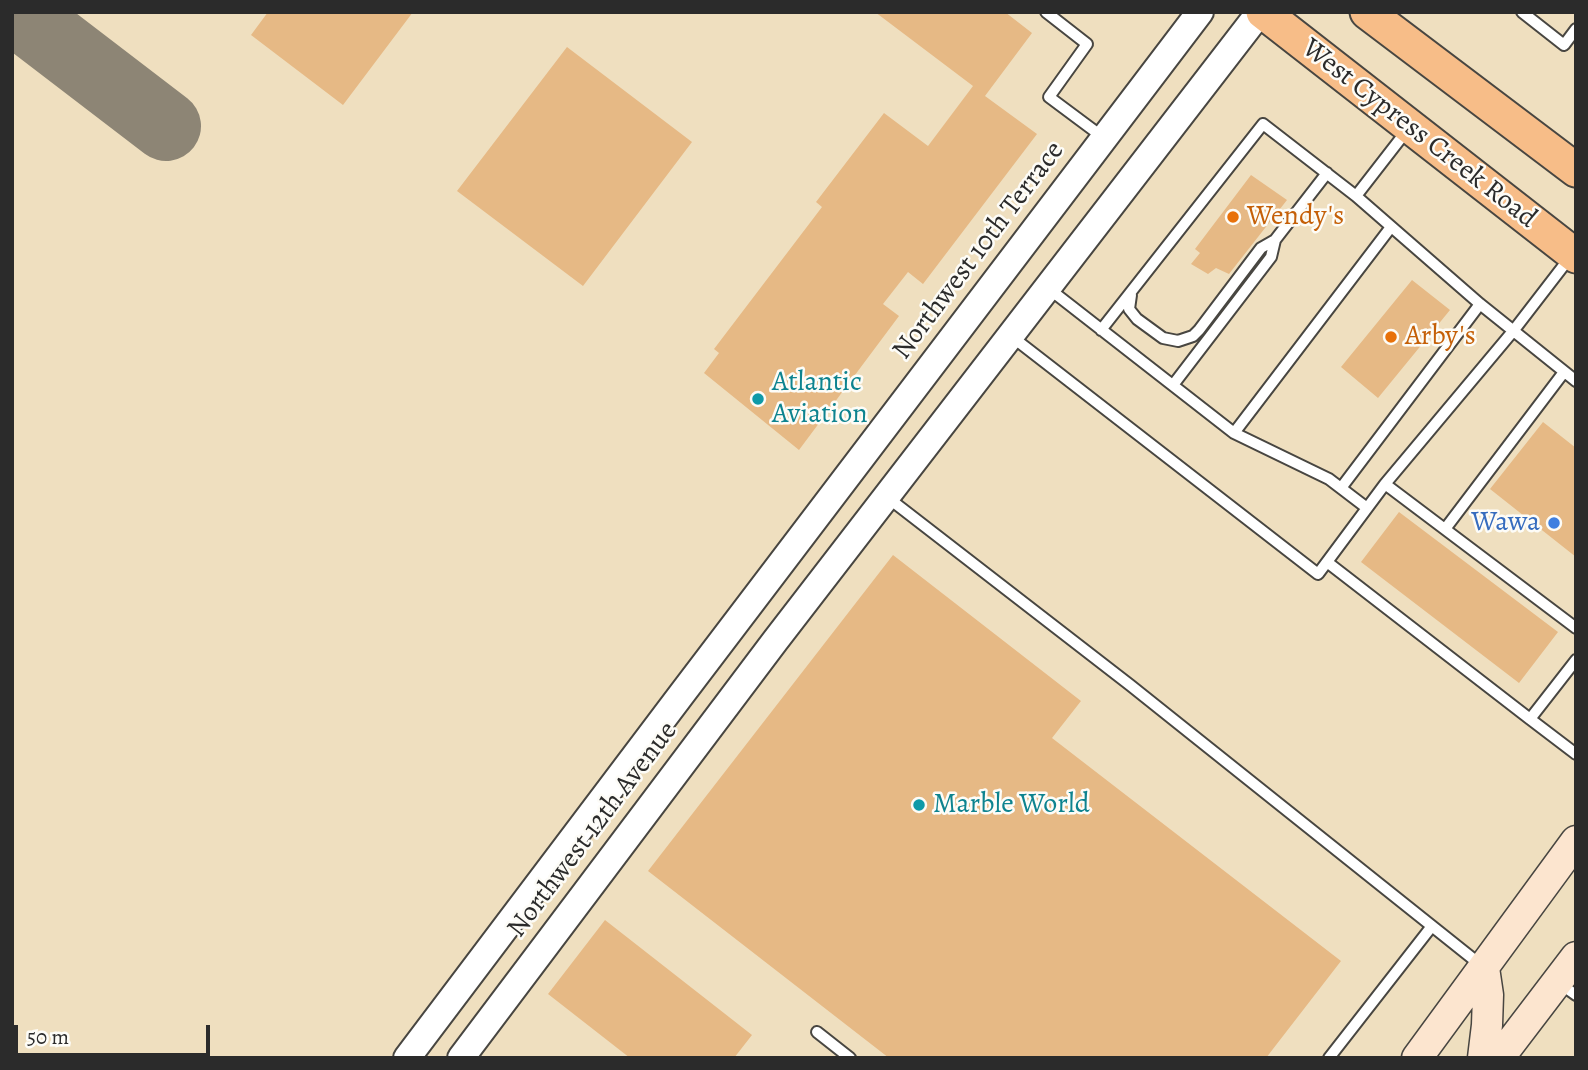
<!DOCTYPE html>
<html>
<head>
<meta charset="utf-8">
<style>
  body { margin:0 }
  #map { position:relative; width:1588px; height:1070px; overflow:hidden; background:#efdfbf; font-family:Alegreya,serif }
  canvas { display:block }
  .frame { position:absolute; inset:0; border:14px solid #2b2b2b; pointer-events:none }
  .scale { position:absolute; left:14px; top:1025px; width:196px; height:32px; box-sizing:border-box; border:4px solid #2b2b2b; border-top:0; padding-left:9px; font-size:21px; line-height:24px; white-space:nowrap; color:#2b2b2b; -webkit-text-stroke:5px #fdfcf7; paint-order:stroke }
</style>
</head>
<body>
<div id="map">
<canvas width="1588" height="1070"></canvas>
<div class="frame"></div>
<div class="scale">50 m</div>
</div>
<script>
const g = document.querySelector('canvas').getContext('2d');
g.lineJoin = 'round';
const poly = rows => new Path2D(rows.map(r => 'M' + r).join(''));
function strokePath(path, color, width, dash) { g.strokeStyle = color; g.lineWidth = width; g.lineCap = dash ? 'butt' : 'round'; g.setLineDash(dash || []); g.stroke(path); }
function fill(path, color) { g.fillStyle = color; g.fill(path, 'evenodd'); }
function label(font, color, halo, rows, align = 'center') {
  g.font = font + ' Alegreya,serif'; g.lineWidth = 5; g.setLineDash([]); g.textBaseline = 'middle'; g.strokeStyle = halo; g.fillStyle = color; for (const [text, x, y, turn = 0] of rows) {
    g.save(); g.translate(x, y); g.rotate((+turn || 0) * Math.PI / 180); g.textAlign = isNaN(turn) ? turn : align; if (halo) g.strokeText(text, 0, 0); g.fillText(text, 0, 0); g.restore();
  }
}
const taxiway = poly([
  [17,12,166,126]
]);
const building = poly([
  [268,12,413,12,343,105,251,35],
  [875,12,1005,12,1032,33,985,96,1037,134,923,284,908,272,883,304,899,316,799,450,704,373,719,353,714,349,822,207,816,202,884,113,928,146,973,86],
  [567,47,692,142,583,286,457,191],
  [1251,175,1287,200,1229,274,1216,268,1208,274,1191,264,1200,253,1195,249],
  [1412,280,1450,310,1378,398,1341,367],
  [1543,422,1576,448,1576,557,1490,489],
  [1399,512,1558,632,1519,683,1361,562],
  [893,555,1081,701,1052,738,1341,961,1266,1058,889,1058,648,871],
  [605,920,752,1035,734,1058,630,1058,548,994]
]);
const service = poly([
  [1046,12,1087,44,1049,97,1104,138],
  [1522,12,1564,45,1576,29],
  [1356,196,1408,129],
  [1048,288,1234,433,1329,479,1367,508],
  [1131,295,1129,309,1137,319,1163,338,1178,341,1193,336,1199,330,1261,248,1275,240],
  [1101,330,1263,124,1356,196,1480,304,1576,381],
  [1011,336,1318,574,1385,484,1514,330,1571,256],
  [1173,385,1271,257,1275,240,1327,173],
  [1234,433,1391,227],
  [1385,484,1576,628],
  [1341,488,1480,304],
  [887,497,1130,685,1482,966],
  [1445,529,1564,372],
  [1327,562,1530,719,1576,660],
  [1530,719,1576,754],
  [1559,983,1576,995],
  [817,1032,850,1058],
  [1329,1058,1432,926]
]);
const tertiary = poly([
  [407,1058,681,695,1200,12],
  [461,1058,775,641,1260,12]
]);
const secondary = poly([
  [1417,1058,1576,841],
  [1483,1058,1487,1025,1488,995,1484,968],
  [1499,1058,1576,957]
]);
const primary = poly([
  [1263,12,1576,256],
  [1367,12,1576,170]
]);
const markers = [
  [1233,217,7,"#e8710a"],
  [1391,337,7,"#e8710a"],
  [758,399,7,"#0f9aa8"],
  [1554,523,7,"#3f7fe0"],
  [919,805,7,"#0f9aa8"]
];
const streetNames = [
  ["West Cypress Creek Road",1419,134,38],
  ["Northwest 10th Terrace",979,251,-53],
  ["Northwest 12th Avenue",593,830,-53]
];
const foodNames = [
  ["Wendy's",1247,217],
  ["Arby's",1405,337]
];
const cultureNames = [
  ["Atlantic",772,383],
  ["Aviation",772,415],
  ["Marble World",933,805]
];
const shopNames = [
  ["Wawa",1540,523]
];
strokePath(taxiway, '#8d8575', 70);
fill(building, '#e6b985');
strokePath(service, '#484641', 14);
strokePath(tertiary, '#484641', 30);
strokePath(secondary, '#484641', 33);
strokePath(primary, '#484641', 37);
strokePath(service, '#fff', 10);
strokePath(tertiary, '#fff', 26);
strokePath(secondary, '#fce5cf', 30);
strokePath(primary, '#f7bd88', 33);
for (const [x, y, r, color] of markers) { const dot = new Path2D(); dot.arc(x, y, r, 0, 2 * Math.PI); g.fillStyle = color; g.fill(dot); strokePath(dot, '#fdfcf7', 2.5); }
label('28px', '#2b2b2b', '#fdfcf7', streetNames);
label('28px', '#c56008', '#fdfcf7', foodNames, 'left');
label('28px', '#0d838f', '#fdfcf7', cultureNames, 'left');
label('28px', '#366cbe', '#fdfcf7', shopNames, 'right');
</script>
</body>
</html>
